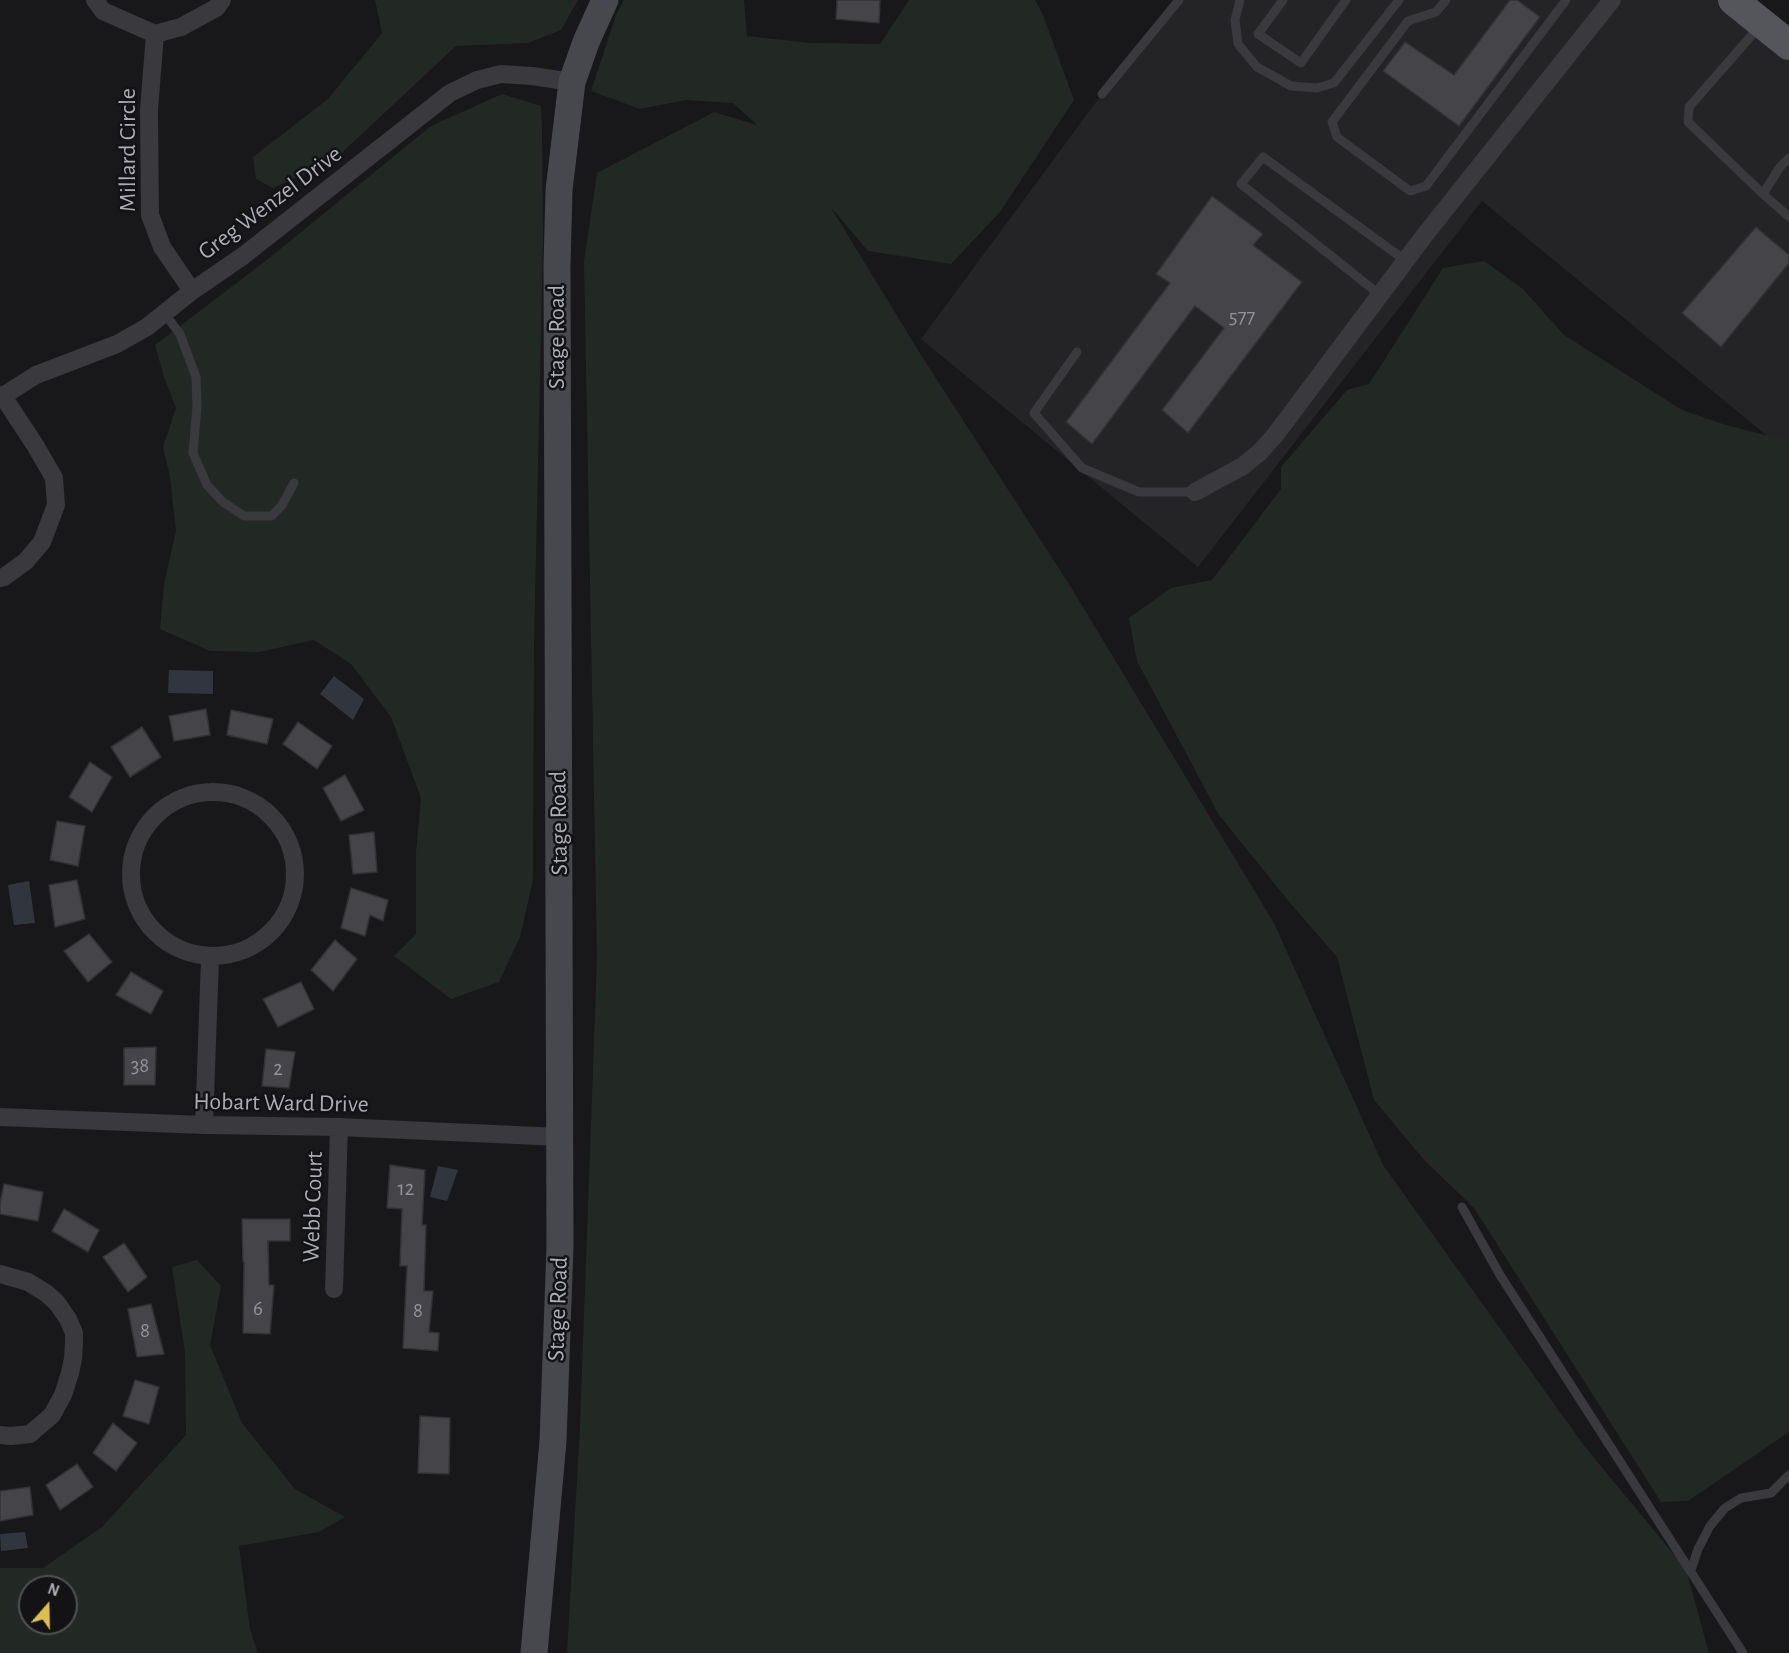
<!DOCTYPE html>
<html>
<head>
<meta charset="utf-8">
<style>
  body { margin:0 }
  #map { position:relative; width:1789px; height:1653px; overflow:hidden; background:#181719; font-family:"Alegreya Sans",sans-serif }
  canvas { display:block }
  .north { position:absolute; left:18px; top:1575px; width:60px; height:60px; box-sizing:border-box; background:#131214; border:2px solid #505055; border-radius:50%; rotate:20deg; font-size:16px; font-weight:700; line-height:24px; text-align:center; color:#abadb7 }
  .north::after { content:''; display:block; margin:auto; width:21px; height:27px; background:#ddbf4b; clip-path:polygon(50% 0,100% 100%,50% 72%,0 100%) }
</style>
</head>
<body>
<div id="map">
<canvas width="1789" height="1653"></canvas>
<div class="north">N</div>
</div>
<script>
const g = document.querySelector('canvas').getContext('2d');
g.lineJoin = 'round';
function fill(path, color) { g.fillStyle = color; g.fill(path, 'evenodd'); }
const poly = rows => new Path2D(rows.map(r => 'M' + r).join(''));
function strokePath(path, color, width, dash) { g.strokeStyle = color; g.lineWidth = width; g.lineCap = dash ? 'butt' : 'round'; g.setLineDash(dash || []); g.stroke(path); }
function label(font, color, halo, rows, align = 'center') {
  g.font = font + ' "Alegreya Sans",sans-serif'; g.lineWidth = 5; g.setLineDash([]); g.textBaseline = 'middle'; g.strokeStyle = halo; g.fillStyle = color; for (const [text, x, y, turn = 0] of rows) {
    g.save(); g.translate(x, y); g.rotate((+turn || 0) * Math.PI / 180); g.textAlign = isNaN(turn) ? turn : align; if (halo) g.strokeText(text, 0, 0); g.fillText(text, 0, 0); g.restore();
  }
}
const built = poly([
  [1181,0,1730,0,1789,48,1789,454,1482,201,1198,567,921,339,1102,94]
]);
const green = poly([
  [375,0,578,0,561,30,528,43,456,46,332,162,273,188,256,179,253,157,328,99,382,33],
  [624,0,744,0,747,36,810,43,880,44,909,0,1035,0,1043,15,1074,100,1000,212,951,264,868,251,830,206,921,355,1069,584,1274,923,1383,1165,1585,1447,1686,1569,1709,1653,567,1653,580,1426,597,957,584,261,597,173,714,112,757,125,733,103,686,100,640,109,591,91,616,15],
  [502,94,541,106,542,130,543,240,534,645,533,880,520,937,499,982,451,999,394,956,416,934,416,852,421,798,391,717,351,664,314,640,259,652,210,651,160,629,164,584,176,531,170,477,163,447,176,408,164,377,155,345,268,259,431,126],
  [1484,261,1523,289,1564,335,1682,410,1726,425,1789,441,1789,1432,1688,1501,1661,1502,1474,1208,1425,1161,1374,1100,1337,957,1291,904,1219,815,1137,661,1129,618,1171,588,1212,580,1281,489,1281,467,1347,390,1369,384,1443,268],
  [197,1260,221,1286,210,1345,242,1423,295,1489,345,1517,319,1532,239,1546,250,1629,258,1653,0,1653,0,1568,43,1568,102,1527,186,1435,185,1352,172,1267],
  [30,1587,66,1587,66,1623,30,1623]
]);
const water = poly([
  [169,670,213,671,213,694,168,693],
  [334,676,364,699,353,720,320,694],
  [29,881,35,923,14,925,8,885],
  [438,1166,458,1170,447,1201,430,1197],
  [25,1532,28,1548,1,1551,0,1534]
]);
const building = poly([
  [837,0,880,0,879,23,836,19,837,0],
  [1510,0,1517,0,1540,17,1459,126,1383,71,1405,42,1454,75,1510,0],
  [1212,196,1263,234,1253,245,1302,282,1188,433,1162,410,1224,328,1195,306,1092,444,1066,422,1170,283,1156,274,1212,196],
  [1756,227,1789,255,1789,263,1721,347,1682,313,1756,227],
  [206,709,210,735,174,741,169,716,206,709],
  [231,710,273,719,267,744,227,735,231,710],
  [298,722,332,746,317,769,283,744,298,722],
  [142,727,161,757,130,777,111,747,142,727],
  [90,762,112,777,92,812,69,797,90,762],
  [345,775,364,810,341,821,323,788,345,775],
  [57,821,85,826,78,866,50,860,57,821],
  [374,832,377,872,353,874,349,835,374,832],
  [77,880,85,919,55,927,49,885,77,880],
  [351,888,388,900,383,921,370,915,365,936,341,928,351,888],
  [89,934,112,962,88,982,64,951,89,934],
  [335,940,357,959,333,991,311,970,335,940],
  [131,972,163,991,151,1014,116,995,131,972],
  [301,982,314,1009,278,1027,263,999,301,982],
  [156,1047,155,1085,124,1085,124,1048,156,1047],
  [266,1049,295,1052,289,1088,262,1086,266,1049],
  [390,1165,425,1170,422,1225,426,1225,424,1291,433,1291,429,1332,439,1333,438,1351,403,1348,407,1266,400,1266,402,1209,387,1208,390,1165],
  [4,1184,43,1192,38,1221,0,1214,0,1203,4,1184],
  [64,1209,99,1230,88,1252,52,1231,64,1209],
  [242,1219,290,1219,290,1241,268,1241,269,1285,274,1285,270,1334,243,1333,244,1262,243,1262,242,1219],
  [124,1243,147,1277,128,1292,103,1257,124,1243],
  [151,1304,164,1354,137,1357,128,1309,151,1304],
  [135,1380,159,1387,149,1424,123,1416,135,1380],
  [420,1416,450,1418,449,1474,418,1473,420,1416],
  [113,1423,137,1443,116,1471,93,1453,113,1423],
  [77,1464,93,1487,60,1510,46,1485,77,1464],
  [30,1487,33,1515,0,1521,0,1491,30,1487]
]);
const lane = poly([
  [1240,0,1235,20,1238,44,1257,67,1291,86,1317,88,1334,83,1399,0],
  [1283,0,1258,34,1301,63,1346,0],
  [1446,0,1436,12,1408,21,1332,122,1337,137,1410,191,1426,186,1566,0],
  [1759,27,1689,107,1688,122,1763,194],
  [1102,94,1179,0],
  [1789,158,1780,167,1763,194,1789,217],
  [1380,295,1241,184,1263,157,1406,261],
  [164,313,180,334,196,377,197,406,193,453,207,485,223,502,244,516,272,516,282,505,294,483],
  [1077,352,1034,413,1082,468,1139,492,1195,492],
  [1462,1207,1500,1275,1743,1653],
  [1691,1570,1698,1549,1710,1526,1725,1508,1741,1498,1771,1493,1789,1475]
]);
const street = poly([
  [95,0,103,11,155,34,181,27,216,8,222,0],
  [155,34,149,110,150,215,162,247,192,291],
  [0,398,36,375,117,344,147,327,192,291,243,256,450,93,477,80,501,74,532,76,572,82],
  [1195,492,1243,466,1260,452,1276,434,1424,236,1612,0],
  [0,578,4,577,26,561,42,542,56,505,54,478,35,445,2,395],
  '131 874a82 82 0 1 1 164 0a82 82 0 1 1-164 0Z',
  [0,1117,204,1125,339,1127,560,1137],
  [204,1125,210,959],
  [0,1274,28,1282,46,1293,57,1303,68,1319,74,1333,74,1343,73,1359,70,1373,63,1395,52,1415,30,1434,11,1436,0,1435],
  [334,1289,339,1127]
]);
const secondary = poly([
  [534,1653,553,1441,560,1246,557,266,559,190,572,82,586,42,605,0]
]);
const primary = poly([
  [1733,0,1789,45]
]);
const numberNames = [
  ["577",1242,317],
  ["38",140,1066],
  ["2",278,1069],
  ["12",406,1189],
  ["6",258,1309],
  ["8",418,1311],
  ["8",145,1331]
];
const streetNames = [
  ["Millard Circle",128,150,-90],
  ["Greg Wenzel Drive",270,203,-37],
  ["Stage Road",557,337,-90],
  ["Stage Road",559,823,-91],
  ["Hobart Ward Drive",281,1103,1],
  ["Webb Court",313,1207,-88],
  ["Stage Road",558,1309,-88]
];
fill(built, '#242426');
fill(green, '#222924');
fill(water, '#31363e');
fill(building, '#454549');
strokePath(building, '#323235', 1.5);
strokePath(lane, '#39393e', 9);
strokePath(street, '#39393e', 18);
strokePath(secondary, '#47484d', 27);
strokePath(primary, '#55565c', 30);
label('21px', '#92939c', null, numberNames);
label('24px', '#abadb7', '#131214', streetNames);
</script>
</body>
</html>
